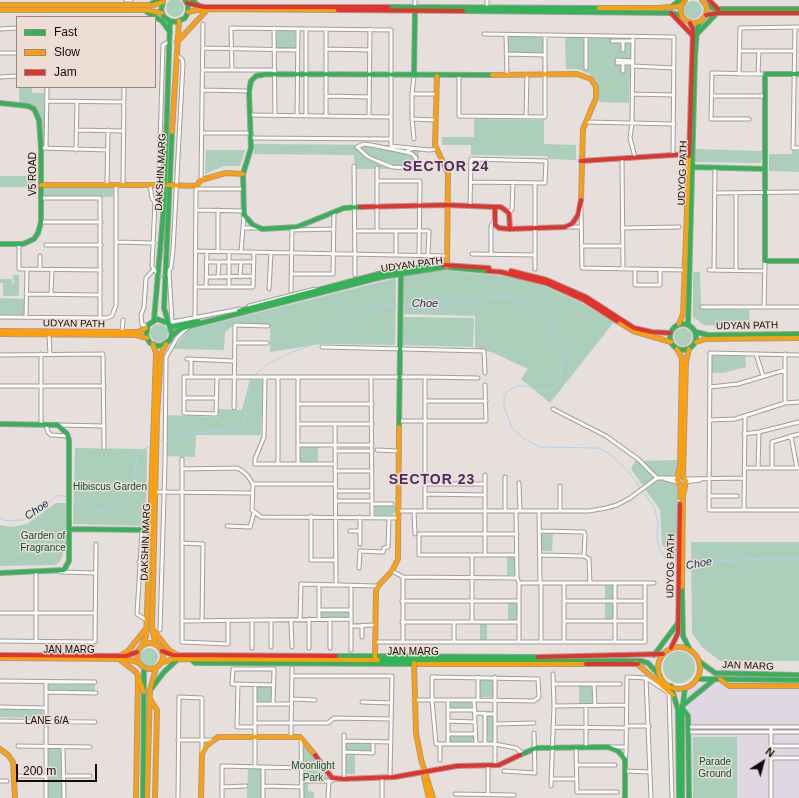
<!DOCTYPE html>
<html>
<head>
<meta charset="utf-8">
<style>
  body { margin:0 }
  #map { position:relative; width:799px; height:798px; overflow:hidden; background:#e7dfdb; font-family:Helvetica,sans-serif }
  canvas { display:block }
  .legend { position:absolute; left:16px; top:16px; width:140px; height:72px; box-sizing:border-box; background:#edddd5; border:1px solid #958984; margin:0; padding:5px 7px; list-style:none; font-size:12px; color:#110c0a }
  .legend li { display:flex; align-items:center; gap:8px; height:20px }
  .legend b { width:20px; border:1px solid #958984 }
  .north { position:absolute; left:743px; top:742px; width:40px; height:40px; -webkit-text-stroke:3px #edddd5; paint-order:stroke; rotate:36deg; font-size:11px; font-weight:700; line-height:16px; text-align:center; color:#110c0a }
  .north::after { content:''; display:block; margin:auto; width:14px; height:18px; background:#110c0a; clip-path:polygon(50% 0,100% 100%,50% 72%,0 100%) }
  .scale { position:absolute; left:16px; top:764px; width:81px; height:18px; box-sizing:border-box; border:2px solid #110c0a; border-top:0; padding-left:5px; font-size:12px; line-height:14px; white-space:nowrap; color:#110c0a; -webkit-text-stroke:3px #edddd5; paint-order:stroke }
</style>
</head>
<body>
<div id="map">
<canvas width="799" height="798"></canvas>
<ul class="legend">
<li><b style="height:5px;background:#30b455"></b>Fast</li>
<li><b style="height:5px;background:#ff9f0a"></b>Slow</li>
<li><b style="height:5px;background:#e5322d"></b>Jam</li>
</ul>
<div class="north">N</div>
<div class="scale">200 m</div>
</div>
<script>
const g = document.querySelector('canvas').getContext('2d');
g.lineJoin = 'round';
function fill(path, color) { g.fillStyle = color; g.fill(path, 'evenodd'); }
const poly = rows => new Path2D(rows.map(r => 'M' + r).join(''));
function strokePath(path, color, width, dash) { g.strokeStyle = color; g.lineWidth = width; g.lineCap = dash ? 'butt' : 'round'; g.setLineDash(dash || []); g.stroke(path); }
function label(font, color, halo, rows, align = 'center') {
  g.font = font + ' Helvetica,sans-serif'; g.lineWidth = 3; g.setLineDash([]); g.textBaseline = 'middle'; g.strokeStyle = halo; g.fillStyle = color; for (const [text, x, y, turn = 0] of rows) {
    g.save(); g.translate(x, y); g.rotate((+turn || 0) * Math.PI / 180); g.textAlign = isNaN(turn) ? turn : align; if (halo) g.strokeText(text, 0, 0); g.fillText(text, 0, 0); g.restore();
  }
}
const commercial = poly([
  [705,681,799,683,799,798,685,798,685,701,690,690,696,684]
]);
const green = poly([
  '166 8a9 9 0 1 1 18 0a9 9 0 1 1-18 0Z',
  '684 10a9 9 0 1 1 18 0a9 9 0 1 1-18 0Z',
  [277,30,295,30,295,49,276,48],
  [507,37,544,37,544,53,507,53],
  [565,37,631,38,629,103,599,102,599,90,596,80,590,74,578,69,566,69],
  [19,87,32,87,32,93,44,93,45,145,42,145,40,119,34,107,19,103],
  [474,119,544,120,544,144,576,145,576,160,548,159,547,156,471,155,471,145,442,145,442,137,474,137],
  [254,144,388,145,388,150,419,150,419,169,355,169,354,155,254,154],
  [695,149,762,151,761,163,695,162],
  [206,150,245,150,240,166,224,166,205,174],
  [792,150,799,151,799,172,769,171,769,154,792,154],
  [0,176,36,176,35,187,0,187],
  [43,187,113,187,113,197,43,197],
  [441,270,515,277,544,286,580,302,614,322,550,403,521,379,528,369,494,353,475,347,475,316,404,314,403,276],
  [693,272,700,272,701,309,749,310,750,327,704,325,693,317],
  [13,275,19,275,19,296,3,296,3,283,0,283,0,279,12,279,12,283,14,283],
  [396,278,395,345,321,344,270,352,270,324,235,324,225,332,224,350,173,349,188,330],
  [0,298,25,299,24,315,0,315],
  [403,317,474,318,473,347,403,345],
  '150 333a9 9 0 1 1 18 0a9 9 0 1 1-18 0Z',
  '674 337a9 9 0 1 1 18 0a9 9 0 1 1-18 0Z',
  [712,356,745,356,746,367,723,373,712,373],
  [250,379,263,380,261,435,196,435,195,457,165,456,166,415,218,417,218,409,242,410],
  [300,447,318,447,318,463,300,463],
  [75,448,147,449,146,526,73,524],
  [678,460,676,478,678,488,676,562,662,544,660,510,631,469,635,461],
  [56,503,67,503,66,547,60,561,56,565,0,566,0,525,11,527,27,524],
  [375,505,397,506,397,511,392,515,375,515],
  [541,534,553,534,552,551,541,551],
  [691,542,799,542,799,661,720,661,702,647,692,633],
  [507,557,515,557,515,575,507,575],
  [605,582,614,582,613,600,605,600],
  [508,603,517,603,517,621,508,620],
  [605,603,614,603,613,620,605,620],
  [321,611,349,612,349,618,321,617],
  [480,623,487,623,487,641,480,641],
  '140 657a9 9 0 1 1 18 0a9 9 0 1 1-18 0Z',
  '663 667a16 16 0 1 1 32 0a16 16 0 1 1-32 0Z',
  [480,678,493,678,493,697,480,697],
  [48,683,95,684,95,692,47,691],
  [579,686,592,686,592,704,579,704],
  [257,687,272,687,272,703,257,702],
  [449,700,474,700,474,709,449,709],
  [0,709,43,710,43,718,0,717],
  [486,716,494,716,494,744,486,744],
  [449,735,474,735,474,743,449,743],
  [693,737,737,737,737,798,693,798],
  [344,741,373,742,373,753,344,752],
  [303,742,334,783,308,782,308,791,314,792,314,798,301,798],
  [47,749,61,749,62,798,48,798],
  [346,754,355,755,355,774,346,774],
  [248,767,262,767,261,798,247,798]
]);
const stream = poly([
  [402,305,415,304,438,307,459,299,477,302,488,298,504,296,527,301,543,311,550,319,556,338,563,352,560,379,557,387,551,391,537,391,527,386,518,386,509,390,504,396,504,406,512,428,523,438,540,447,598,448,610,454,629,472,654,507,658,522,657,539,660,550,669,563,674,567,677,567],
  [255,375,266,365,292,352,331,338,360,311,369,307,399,305],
  [167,438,177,435,239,429,244,422,250,384,253,378],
  [158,442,164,439],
  [71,497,75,498,95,511,104,512,127,499,133,487,137,456,141,451,152,445],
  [0,518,7,521,23,520,58,495,68,497],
  [685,568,710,561,799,558]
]);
const street = poly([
  [126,0,131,0],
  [415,7,415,0],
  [487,7,487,0],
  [795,27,793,148,799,148],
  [274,28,275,116],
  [0,29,17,28],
  [326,29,326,116],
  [484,34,674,37,673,155],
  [506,35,507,75],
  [633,36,632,123,630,138,635,157],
  [612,41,633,41],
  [623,41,623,50],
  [203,48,297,50],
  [326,49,370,50],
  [740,51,795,51],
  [0,53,17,53],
  [506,54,545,55],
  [617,60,633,61],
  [617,63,633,63],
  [623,63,623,71],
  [633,66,674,68],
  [586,68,586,36],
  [203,70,275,70],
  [232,70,231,28,391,30,391,146,429,150,437,149],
  [739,74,740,28,799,27],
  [758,74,759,51],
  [459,76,459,116,545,117,545,35],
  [0,77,17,76],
  [202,90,249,91],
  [412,94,414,76],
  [632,94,674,95],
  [326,96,369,97],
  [712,96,765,96],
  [46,101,124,102],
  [250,115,391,117],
  [297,116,298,29],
  [306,116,306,29],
  [369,116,370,29],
  [526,117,527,75],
  [412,119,414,139],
  [749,119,711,119,712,73,765,74],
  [435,120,412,119,412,94,435,94],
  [586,122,674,124],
  [76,130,124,131],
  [202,133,251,133],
  [251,138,391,139],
  [41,148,108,150],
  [46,148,47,87],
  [76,150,77,102],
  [406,152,412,154,416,158,415,162,408,168,392,167,377,161,368,157,357,147,364,144,371,145,406,152,413,148],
  [622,158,623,269],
  [354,166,355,275],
  [201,180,203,24],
  [377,181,420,181,419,254],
  [107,185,108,130],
  [123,185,124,87],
  [150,185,152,198,155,202,152,266,159,276],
  [162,185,159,176,163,45,170,41],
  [715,193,799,192],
  [736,193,736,270],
  [41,198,100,198,100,318],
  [470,206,471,159,546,161,545,183,471,182],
  [581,208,582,268,685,270],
  [196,210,244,211],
  [509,213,512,209,513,182],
  [41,222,101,222],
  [567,227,581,227],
  [243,228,258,228],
  [622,228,679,227],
  [292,230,334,229],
  [356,231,429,231,428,254],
  [377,231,377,168],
  [396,231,396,254],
  [116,242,154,243],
  [19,244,19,269,101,270],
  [46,245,101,245],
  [582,246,622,246],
  [195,251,447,256],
  [218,252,218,210],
  [241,252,244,215],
  [472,254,535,255],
  [491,254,491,226,494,221],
  [206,262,254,262],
  [40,269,40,256],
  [535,269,535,183],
  [635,269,635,285,660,285,660,270],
  [714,269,715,167],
  [709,270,765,271],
  [169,271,172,322,240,309],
  [385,271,395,268,400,270],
  [291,274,333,274,334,213],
  [165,276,171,268,173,250,183,64,182,59,176,55],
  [206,277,253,276],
  [218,277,219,262],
  [240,277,241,262],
  [195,287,253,287,254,252],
  [206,287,207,252],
  [229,287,229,252],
  [269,289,271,253],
  [291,291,292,228],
  [26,294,100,295],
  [51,294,52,270],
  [249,306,315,289],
  [702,307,799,307],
  [764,307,765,261],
  [195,316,196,189,243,189],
  [0,317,107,318,112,316,116,305,116,185],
  [26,317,27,269],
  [148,325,142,325,141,315,144,307,146,278,154,269],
  [122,332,123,320],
  [49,334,50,355],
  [235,343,267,343],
  [322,347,484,351,485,373],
  [756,354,763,376],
  [0,355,103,354,104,448],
  [799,355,710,353,709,510,799,510],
  [187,359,234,361],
  [191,377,191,359],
  [217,377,216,414,184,413,184,377,425,377,478,378],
  [265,377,264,437,255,459,255,464,335,464],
  [278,377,278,464],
  [298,377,298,464],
  [371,377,372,518],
  [425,377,425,511],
  [0,386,104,386],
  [710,387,738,384,785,370],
  [184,398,217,398],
  [425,401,486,401],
  [785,403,785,354],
  [298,404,372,404],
  [234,408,235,325,268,326],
  [553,409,606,436,638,459,657,478],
  [710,420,735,419,785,403,799,402],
  [399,421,486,421,485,385],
  [298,424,372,424],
  [335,424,336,585],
  [41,425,41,354],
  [46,425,48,432,51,435,68,436],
  [58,425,104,426],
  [744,434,759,432,799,422],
  [791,436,797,468],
  [298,445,372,445],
  [377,450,399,451],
  [335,451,372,451],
  [182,459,182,642,228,644,228,621],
  [744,468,799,468],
  [758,468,759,432],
  [772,468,772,442,799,434],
  [182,469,237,468,241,470,247,475,253,484,252,510,261,517,399,518],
  [335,471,372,471],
  [485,475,485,555],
  [665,479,677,482],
  [685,479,744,478],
  [685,482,700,480],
  [519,483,520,511],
  [253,484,335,484],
  [426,484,485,484],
  [560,486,560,510],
  [336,491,372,491],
  [156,492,252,493],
  [426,494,485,495],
  [709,496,737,496],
  [336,501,372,501],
  [372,504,392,504],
  [744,510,745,417],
  [398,511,589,511,606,508,617,505,630,498,657,478,678,478],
  [414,511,415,534],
  [505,511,505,477],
  [516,511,517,578,519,583,654,583],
  [539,511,540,583],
  [311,516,311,560,336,560],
  [360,517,360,544],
  [227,526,250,527,254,513],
  [142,530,137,614,146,620],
  [350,531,360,531],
  [539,531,584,532,585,534,584,556,539,555],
  [517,534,419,534,419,555,517,555],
  [182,543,203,544,202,621],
  [472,555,472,622],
  [584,556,589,559,590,583],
  [139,562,149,556],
  [359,568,360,551,383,552,384,548,388,547,389,518],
  [392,571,403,577,517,578],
  [36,572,36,641],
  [61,572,96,573],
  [519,583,519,642],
  [541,583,541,642],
  [564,583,564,642],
  [615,583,615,642],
  [319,585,319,619],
  [351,586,351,650],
  [402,601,519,601],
  [564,601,645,601],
  [319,610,351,610],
  [0,613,95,613],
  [309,619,309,648],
  [330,619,330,648],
  [252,620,252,648],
  [271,620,271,647],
  [291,620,292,647],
  [300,620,301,584,378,586],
  [182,621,351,619],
  [564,621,645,621],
  [402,622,519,622],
  [454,622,454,642],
  [351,626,375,625],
  [160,630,165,463,166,357,177,338,189,326],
  [362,637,362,625],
  [0,641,95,642,96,544],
  [375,642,645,642,645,583],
  [403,642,403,577],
  [292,676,392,676,390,777],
  [495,677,495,765],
  [646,678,651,798],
  [0,681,95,682],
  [238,684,237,727,255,727],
  [553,684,620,684],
  [594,684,595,706],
  [46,692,96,693],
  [291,699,315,700],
  [414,700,478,700,534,701,539,697,538,679,432,677,432,700,436,744,440,744,440,760],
  [448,700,448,744],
  [474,700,476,744],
  [478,700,478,677],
  [362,702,392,703],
  [255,704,291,704],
  [273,704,274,669,233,669,232,684,274,685],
  [554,706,626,705],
  [586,706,586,747],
  [0,707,46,708],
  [448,710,475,710],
  [475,713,495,714],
  [485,713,485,744],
  [0,721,95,722],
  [448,721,475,722],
  [255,723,328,723,334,718,391,719],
  [495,724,534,723],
  [626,726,649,726],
  [553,727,626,728],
  [688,727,799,727],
  [688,732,799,732],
  [448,734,475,734],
  [291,737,292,668],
  [301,738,302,798],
  [178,740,212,740],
  [344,741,391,742],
  [440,744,495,744,516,748,522,753],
  [18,746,90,747],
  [771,746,799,746],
  [63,747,64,798],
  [576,747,577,792,617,792],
  [610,747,626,747],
  [344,752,373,753,373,742],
  [771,758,799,758],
  [625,759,626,753,627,677,646,678,669,693,672,798],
  [576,765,615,765],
  [255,767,255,685],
  [504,771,535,773,534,733],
  [625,771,650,772],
  [15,776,46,776],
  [63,776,90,776],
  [344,779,344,735],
  [551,779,577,779],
  [0,781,7,781],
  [302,781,331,781,335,779],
  [263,786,302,787],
  [551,786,554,706,553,674],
  [222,787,246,786],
  [455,794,514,795],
  [488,795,488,766],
  [46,798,46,681],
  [178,798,179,697,202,698,202,752],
  [222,798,222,766,302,768],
  [263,798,263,767],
  [328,798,329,781],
  [382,798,382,777],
  [771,798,771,727]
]);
const fast = poly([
  [192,0,199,6],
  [163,2,161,10,164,17,170,21,177,22,185,18,188,12,188,5,185,0],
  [151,4,158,0],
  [706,5,715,9,799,9],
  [388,7,599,8],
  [671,7,680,0],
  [463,11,670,13,681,15],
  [147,12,162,21,170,32],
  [696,35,717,13],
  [267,74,492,75],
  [267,74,256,76,251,81,249,91,251,148,243,174,244,215,253,225,262,229,297,227,344,208,360,207],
  [799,74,765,74,765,261,799,261],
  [414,76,415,9],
  [0,103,28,106,34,109,39,120,41,148,41,222,38,233,34,239,23,244,0,244],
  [691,167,765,169],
  [239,311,382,273,429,266],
  [154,320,164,205,170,21],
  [168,323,157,319,148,325,146,336,150,343,158,346,163,345,170,340,172,334,164,308,172,132],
  '670 337a13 13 0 1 1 26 0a13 13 0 1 1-26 0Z',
  [688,325,695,57,697,29,700,22],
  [172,327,198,321],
  [696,332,708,335,799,334],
  [172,336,177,331,186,327,382,277,445,267,488,271],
  [0,424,58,425,67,434,69,440,69,561,64,570,0,573],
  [399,427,401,270],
  [69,529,150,530],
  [682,587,683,636,690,650],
  [654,655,678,623],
  [336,656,538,657],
  [191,659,195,663,418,664],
  [378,660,641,661,648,663,660,676],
  [700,662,715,673,799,675],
  [697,679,799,680],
  [671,686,678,710,679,798],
  [151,689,164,672,178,659],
  [682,706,715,679],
  [682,708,688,716,689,798],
  [520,755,536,748,608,747,618,751,625,759,625,798],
  [143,798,144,668],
  [682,798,682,711,685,688]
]);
const slow = poly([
  [685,0,681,6,681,14,685,20,692,23,700,22,706,15,707,7,702,0],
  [0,5,154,5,163,2],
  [599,8,658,8,681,6],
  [0,10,145,10,162,13],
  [188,12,203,9,338,10],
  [177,42,208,9],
  [492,75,577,74,591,79,596,87,596,98,583,129,581,200],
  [437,76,435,145,448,173,447,267],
  [172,132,179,21],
  [41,185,164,185],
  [168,185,196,186,201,180,226,173,243,174],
  [617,321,633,331,671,342],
  [679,324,683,314,689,156],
  [0,331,138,332,146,328],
  [0,334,136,335,147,338],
  [696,342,706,339,799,338],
  [677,349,682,358,680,466,677,480,681,487,680,497],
  [682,587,683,496,686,481,683,477,686,362,689,349],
  [154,631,169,650,176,654],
  '137 656a13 13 0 1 1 26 0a13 13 0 1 1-26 0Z',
  [142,645,146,637,149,559,156,353,153,344],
  [156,645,152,629,157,416,161,354,166,344],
  '658 668a21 21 0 1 1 42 0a21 21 0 1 1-42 0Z',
  [121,655,128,651,145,630],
  [0,658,126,659,137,662],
  [375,658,376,591,378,586,392,571,398,559,399,427],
  [119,659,136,672,144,692],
  [161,663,173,659,378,660],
  [414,663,416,733,421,759,433,798],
  [636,663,673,695],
  [418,664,586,664],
  [720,679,729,686,799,686],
  [150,699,157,710,155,798],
  [0,749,8,755,13,762,15,798],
  [424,777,429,798],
  [136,798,138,675],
  [147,798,150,690,156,668],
  [201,798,202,754,206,746,218,737,300,737,315,755]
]);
const jam = poly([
  [709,0,718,9],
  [187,3,204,7,388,7],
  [338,10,463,11],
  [671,13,693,36],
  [706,15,718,13,799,13],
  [689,156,693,29,690,23],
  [581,161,689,154],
  [360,207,447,205,495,207,495,225,499,228,510,229,565,227,572,224,578,215,581,200],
  [495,207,501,207,509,213,510,229],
  [443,265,489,268],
  [488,271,501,272,546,283,584,300,617,321],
  [511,271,547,280,586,297,634,328,652,332,670,333],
  [671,648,678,633,680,504],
  [162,651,173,655,336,656],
  [0,655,126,656,137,652],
  [538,657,663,654],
  [586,664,638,664],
  [315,755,332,778,344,779,395,777,457,766,499,765,520,755]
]);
const streetNames = [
  ["DAKSHIN MARG",161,172,-87],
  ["UDYOG PATH",683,173,-88],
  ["V5 ROAD",33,174,-90],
  ["UDYAN PATH",412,265,-8],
  ["UDYAN PATH",74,324,1],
  ["UDYAN PATH",747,326,-1],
  ["DAKSHIN MARG",146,542,-88],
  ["UDYOG PATH",671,566,-89],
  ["JAN MARG",69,650],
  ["JAN MARG",413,652],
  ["JAN MARG",748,666,2],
  ["LANE 6/A",47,721]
];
const parkNames = [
  ["Hibiscus Garden",110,487],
  ["Garden of",43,536],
  ["Fragrance",43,548],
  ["Parade",715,762],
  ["Ground",715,774],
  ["Moonlight",313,766],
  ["Park",313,778]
];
const waterNames = [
  ["Choe",425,304],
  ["Choe",37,510,-34],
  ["Choe",699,564,-10]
];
const districtNames = [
  ["SECTOR 24",446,167],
  ["SECTOR 23",432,480]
];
fill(commercial, '#dfd8e3');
fill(green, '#accfbb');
strokePath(stream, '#add0f4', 1);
strokePath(street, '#a39d9a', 5);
strokePath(fast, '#a39d9a', 6);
strokePath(slow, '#a39d9a', 6);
strokePath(jam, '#a39d9a', 6);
strokePath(street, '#fbfafa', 3);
strokePath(fast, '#30b455', 4);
strokePath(slow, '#ff9f0a', 4);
strokePath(jam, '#e5322d', 4);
label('10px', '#110c0a', '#edddd5', streetNames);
label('10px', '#005437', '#edddd5', parkNames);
label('italic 11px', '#00315a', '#edddd5', waterNames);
g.letterSpacing = '1px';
label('bold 14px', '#492c66', '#edddd5', districtNames);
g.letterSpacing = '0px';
</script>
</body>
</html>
